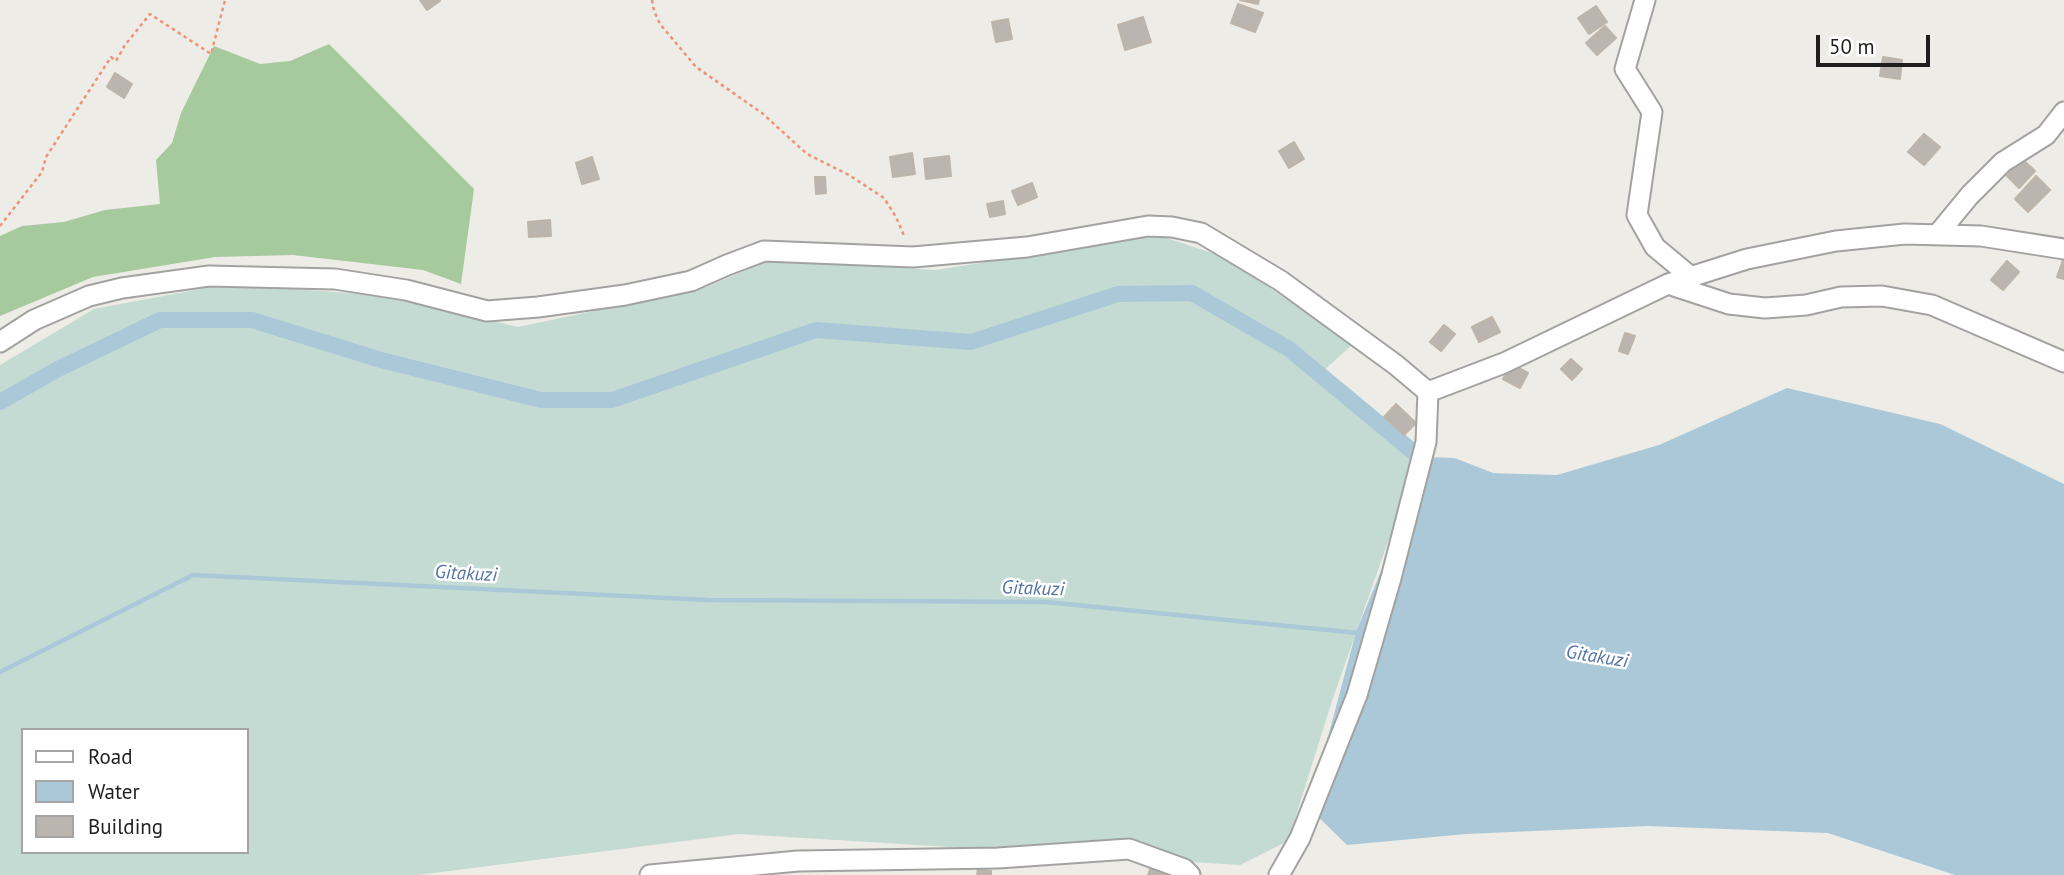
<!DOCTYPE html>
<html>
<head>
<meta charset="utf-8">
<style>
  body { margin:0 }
  #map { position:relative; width:2064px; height:875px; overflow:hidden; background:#eeece6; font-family:"PT Sans",sans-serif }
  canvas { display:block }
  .legend { position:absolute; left:21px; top:728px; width:228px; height:126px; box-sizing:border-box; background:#fff; border:2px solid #a5a5a5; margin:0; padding:9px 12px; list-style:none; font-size:21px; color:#1e1e1e }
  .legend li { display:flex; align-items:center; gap:14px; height:35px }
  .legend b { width:35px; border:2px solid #a5a5a5 }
  .scale { position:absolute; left:1816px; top:35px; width:114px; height:32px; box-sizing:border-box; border:4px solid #1e1e1e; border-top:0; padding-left:9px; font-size:21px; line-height:24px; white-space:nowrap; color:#1e1e1e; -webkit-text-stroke:5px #fff; paint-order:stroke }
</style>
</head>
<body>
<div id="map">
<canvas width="2064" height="875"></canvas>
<ul class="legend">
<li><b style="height:9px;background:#fff"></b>Road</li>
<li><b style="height:19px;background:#aac8d7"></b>Water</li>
<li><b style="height:19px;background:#bbb5af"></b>Building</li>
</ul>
<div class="scale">50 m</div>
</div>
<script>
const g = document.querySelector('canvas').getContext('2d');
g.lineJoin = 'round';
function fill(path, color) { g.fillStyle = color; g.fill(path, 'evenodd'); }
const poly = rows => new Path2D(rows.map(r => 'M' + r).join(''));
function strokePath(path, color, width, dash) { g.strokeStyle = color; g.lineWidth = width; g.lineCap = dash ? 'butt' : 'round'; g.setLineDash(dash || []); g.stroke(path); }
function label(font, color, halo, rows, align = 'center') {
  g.font = font + ' "PT Sans",sans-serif'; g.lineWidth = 5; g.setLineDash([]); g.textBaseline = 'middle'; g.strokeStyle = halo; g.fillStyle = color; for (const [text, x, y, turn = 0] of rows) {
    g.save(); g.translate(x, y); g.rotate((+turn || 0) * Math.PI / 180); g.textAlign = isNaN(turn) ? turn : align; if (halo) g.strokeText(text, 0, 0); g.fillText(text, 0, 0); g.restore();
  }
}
const forest = poly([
  [329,44,474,189,461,284,423,270,293,255,215,257,93,277,0,316,0,236,22,226,64,222,105,210,160,204,156,160,172,143,181,113,214,46,260,64,290,61]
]);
const wetland = poly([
  [1158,235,1224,257,1353,344,1322,372,1405,441,1417,459,1332,701,1288,841,1240,865,739,834,418,875,0,875,0,365,94,309,227,284,388,296,518,327,707,287,769,260,936,270],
  [23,730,247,730,247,852,23,852]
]);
const water = poly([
  [1787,388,1940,424,2064,484,2064,875,1955,875,1828,833,1648,826,1466,834,1347,845,1309,808,1356,632,1422,471,1557,475,1659,445]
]);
const stream = poly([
  [0,672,193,575,708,600,1046,602,1358,633]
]);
const canal = poly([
  [0,402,58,369,160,320,252,320,381,360,541,400,612,400,816,330,971,342,1118,294,1192,293,1289,349,1429,465,1453,466,1489,480]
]);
const building = poly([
  [420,0,439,0,440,1,427,10,420,0],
  [1240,0,1259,0,1258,4,1240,0],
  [1238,4,1263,13,1255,32,1231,23,1238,4],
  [1596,6,1607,22,1589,34,1578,18,1596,6],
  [1143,17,1151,42,1125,50,1118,25,1143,17],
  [1008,19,1012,39,996,42,992,22,1008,19],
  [1605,26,1616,38,1597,55,1586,43,1605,26],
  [1883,57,1902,60,1900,79,1880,76,1883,57],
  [115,73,132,84,124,98,107,87,115,73],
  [1924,134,1940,147,1924,165,1908,152,1924,134],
  [1294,142,1304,159,1289,168,1279,151,1294,142],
  [912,153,915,174,893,177,890,157,912,153],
  [949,156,951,176,926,179,924,159,949,156],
  [592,157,599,179,582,184,576,163,592,157],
  [2022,159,2035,171,2019,188,2007,176,2022,159],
  [2036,176,2050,190,2028,212,2015,199,2036,176],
  [815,177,825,177,826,193,816,194,815,177],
  [1032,183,1037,197,1018,205,1012,191,1032,183],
  [1003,201,1005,214,990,217,987,204,1003,201],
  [550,220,551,236,529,237,528,222,550,220],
  [2064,257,2064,279,2057,277,2064,257],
  [2007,261,2019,272,2003,290,1991,280,2007,261],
  [1492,317,1500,332,1479,342,1472,327,1492,317],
  [1444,325,1455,334,1441,351,1430,342,1444,325],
  [1625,333,1635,336,1628,354,1619,351,1625,333],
  [1571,359,1582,369,1572,380,1561,369,1571,359],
  [1511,364,1528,373,1520,388,1503,379,1511,364],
  [1396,404,1416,423,1404,435,1384,417,1396,404],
  [1152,864,1170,871,1168,875,1148,875,1152,864],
  [978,869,991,871,991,875,977,875,978,869]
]);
const path = poly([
  [652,0,654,11,660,24,696,67,762,113,807,154,849,175,884,198,896,217,905,238],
  [0,226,42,172,46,157,111,57,116,61,125,45,150,14,211,54,225,0]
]);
const minor = poly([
  [1645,0,1625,69,1652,112,1637,215,1655,247,1691,277],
  [1937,235,1970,195,2003,162,2046,135,2064,112],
  [1668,284,1729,304,1765,308,1806,305,1841,297,1882,296,1932,305,2064,362],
  [0,342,34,320,89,296,122,288,209,276,335,279,406,290,487,311,538,307,625,295,691,281,727,265,764,251,913,257,1027,247,1148,226,1172,227,1201,233,1281,281,1396,365,1428,392,1426,442,1391,578,1357,695,1300,838,1279,875],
  [1428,392,1504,363,1668,284,1747,259,1836,241,1905,234,1981,236,2064,249],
  [650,875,798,861,998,858,1129,849,1184,869,1190,875]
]);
const waterNames = [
  ["Gitakuzi",466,574,3],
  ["Gitakuzi",1033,589,2],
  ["Gitakuzi",1597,657,9]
];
fill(forest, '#a6c99e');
fill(wetland, '#c4dbd3');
fill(water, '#aac8d7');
strokePath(stream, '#aac8d7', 4.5);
strokePath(canal, '#aac8d7', 16);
fill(building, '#bbb5af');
strokePath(building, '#beb5a9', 2);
strokePath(minor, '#a2a2a2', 23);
strokePath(path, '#ec9379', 2.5, [3.5, 3.5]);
strokePath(minor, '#fff', 19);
label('italic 19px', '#5473a5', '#fff', waterNames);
</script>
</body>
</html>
